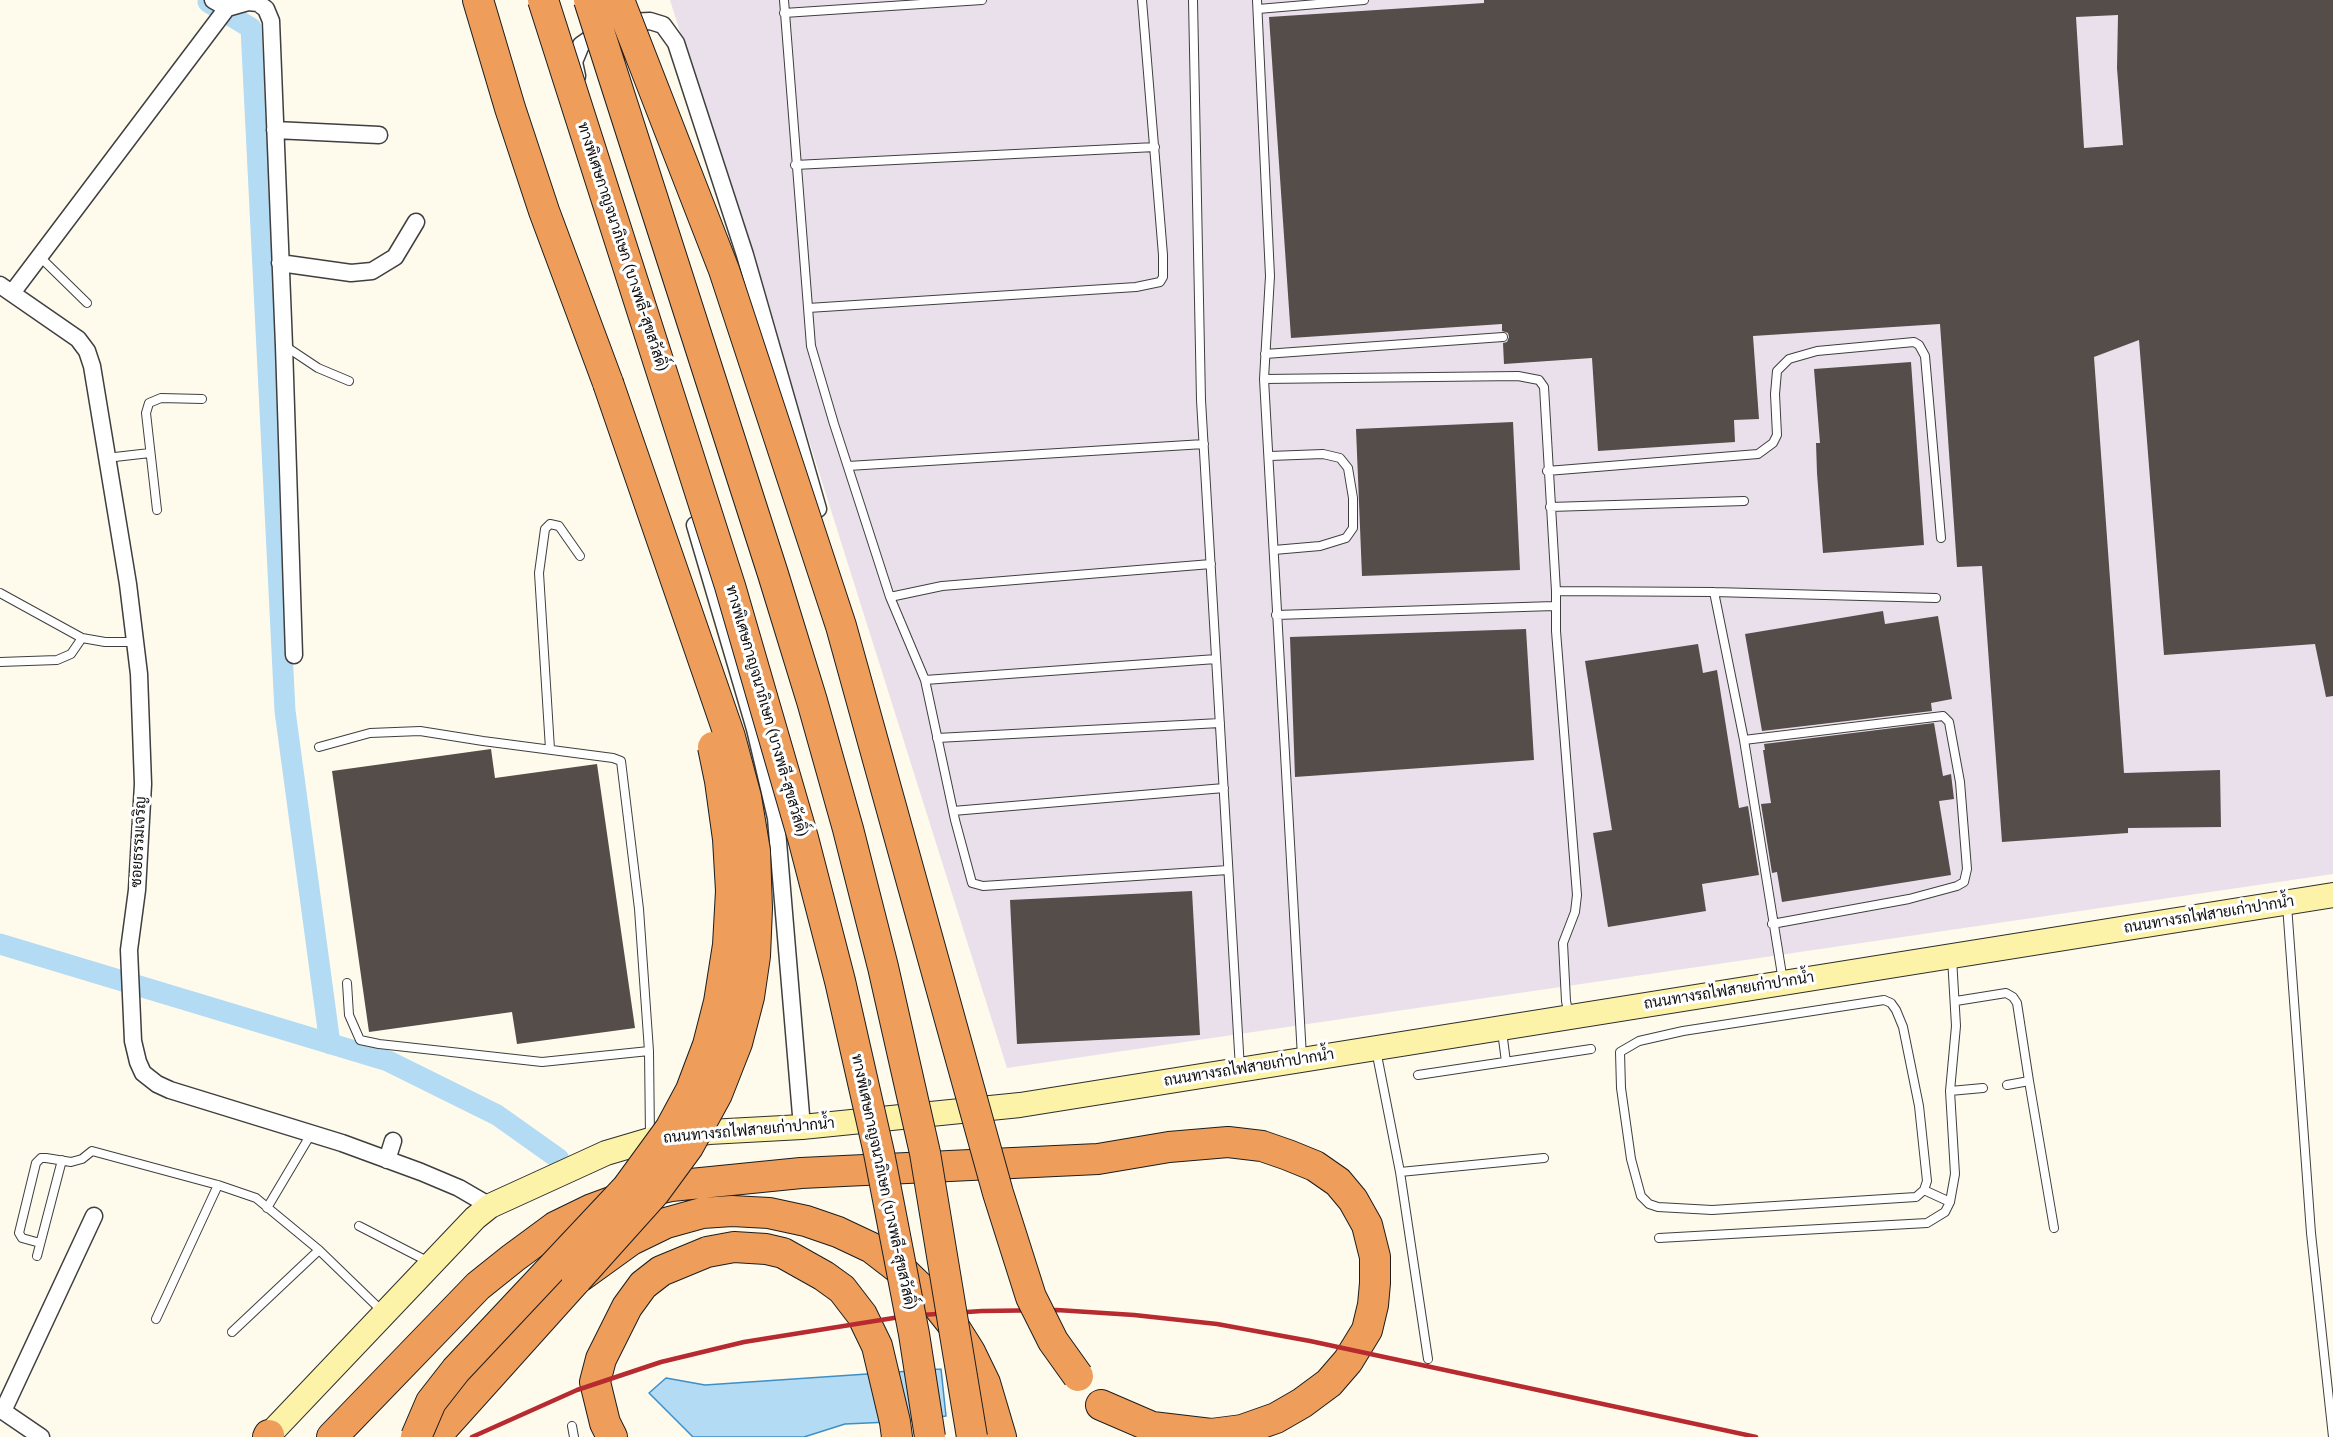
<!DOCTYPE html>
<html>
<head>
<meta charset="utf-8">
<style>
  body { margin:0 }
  canvas { display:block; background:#fefbec }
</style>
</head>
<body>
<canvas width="2333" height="1437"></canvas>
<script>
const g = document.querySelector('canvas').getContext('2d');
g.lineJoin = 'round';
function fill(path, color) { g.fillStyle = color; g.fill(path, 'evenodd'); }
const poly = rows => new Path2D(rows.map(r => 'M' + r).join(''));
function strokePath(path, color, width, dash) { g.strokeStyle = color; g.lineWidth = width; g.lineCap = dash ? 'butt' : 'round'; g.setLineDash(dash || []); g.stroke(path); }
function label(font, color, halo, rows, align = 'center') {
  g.font = font + ' "Libre Baskerville",Sarabun,serif'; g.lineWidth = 6; g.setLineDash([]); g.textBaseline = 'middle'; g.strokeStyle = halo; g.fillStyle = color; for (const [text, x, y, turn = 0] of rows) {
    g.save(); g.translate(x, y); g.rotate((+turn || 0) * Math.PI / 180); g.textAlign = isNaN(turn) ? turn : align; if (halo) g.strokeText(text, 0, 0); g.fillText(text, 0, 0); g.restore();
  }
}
const industrial = poly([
  [670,0,2333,0,2333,874,1007,1068]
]);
const water = poly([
  [941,1369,946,1416,912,1421,845,1424,804,1437,693,1437,649,1393,666,1378,705,1385,941,1369]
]);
const canal = poly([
  [208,2,251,28,285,711,330,1044],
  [0,944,388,1061,497,1115,559,1159]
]);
const building = poly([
  [1484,0,2333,0,2333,696,2326,697,2315,644,2164,655,2139,340,2094,357,2124,773,2220,770,2221,827,2128,828,2128,833,2002,842,1982,566,1957,567,1940,324,1753,336,1759,419,1734,420,1735,442,1598,451,1592,358,1504,364,1503,343,1507,342,1509,337,1508,333,1502,331,1502,324,1291,338,1269,17,1484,3],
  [2118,15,2117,68,2123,145,2084,148,2076,17],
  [1911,362,1924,545,1823,553,1817,473,1816,443,1820,443,1814,369],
  [1513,422,1520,570,1362,576,1356,429],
  [1883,611,1885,624,1938,616,1952,699,1931,703,1932,711,1762,731,1745,634],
  [1526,629,1534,760,1295,777,1290,637],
  [1698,644,1703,673,1717,670,1739,808,1748,806,1759,875,1702,884,1706,911,1608,927,1593,833,1612,830,1585,661],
  [1934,723,1943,776,1951,774,1954,799,1939,801,1951,875,1782,902,1777,872,1772,873,1761,804,1771,803,1763,750,1765,750,1764,744],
  [491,749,495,778,597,764,635,1028,517,1044,512,1012,369,1032,332,771],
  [1192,891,1200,1035,1017,1044,1010,900]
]);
const lane = poly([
  [784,0,811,346,834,424,890,597],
  [1193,0,1201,400,1240,1069],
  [1257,0,1270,276,1264,379,1302,1057],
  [1258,9,1364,0],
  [784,13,982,0],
  [795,165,1155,147],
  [40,257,87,303],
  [808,308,1136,287,1160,282,1163,277,1163,255,1142,0],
  [285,346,318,368,349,381],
  [1265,354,1503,337],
  [1264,379,1518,376,1539,380,1544,387,1556,591,1556,631,1577,895,1575,912,1563,943,1566,1001,1569,1016],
  [1270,456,1323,454,1340,458,1348,468,1353,498,1353,528,1346,538,1320,546,1274,550],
  [106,458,150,453],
  [848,466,1204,444],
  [1547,471,1758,454,1773,443,1777,435,1775,394,1777,371,1789,359,1817,351,1914,342,1919,345,1925,356,1941,538],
  [1550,507,1744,501],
  [157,510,146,413,149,403,161,398,202,399],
  [1211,564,942,586,890,597,925,680,955,820,972,883,983,886,1228,870],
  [1556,591,1714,592,1936,598],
  [1714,592,1744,740,1783,981],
  [0,593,82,638,105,642,135,642],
  [1276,615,1554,606],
  [0,662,57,660,71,654,82,638],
  [925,680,1216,659],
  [937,738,1220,723],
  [1744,740,1943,716,1949,722,1960,782,1967,869,1964,882,1957,886,1909,899,1772,924],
  [319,747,370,733,420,731,483,741,613,758,621,761,639,909,649,1051,650,1137],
  [550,749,539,573,545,529,550,524,559,526,580,556],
  [953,811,1224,788],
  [2287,905,2311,1233,2333,1437],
  [347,983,349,1015,360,1040,379,1044,542,1062,649,1051],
  [1884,1000,1891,1003,1896,1010,1903,1027,1919,1106,1927,1181,1924,1190,1916,1197,1712,1210,1658,1207,1649,1204,1641,1196,1631,1159,1621,1088,1620,1052,1639,1041,1683,1031,1884,1000],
  [1956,1001,2006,993,2013,997,2017,1003,2029,1081,2007,1085],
  [1502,1031,1506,1062],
  [1376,1050,1400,1172,1428,1359],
  [1418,1075,1591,1049],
  [2029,1081,2054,1228],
  [1950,1091,1983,1088],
  [1400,1172,1544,1158],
  [1924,1190,1950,1202],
  [267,1208,311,1134],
  [359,1226,431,1263],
  [1659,1238,1927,1223,1945,1212,1950,1202,1955,1174,1950,1091,1956,1026,1952,958],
  [40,1243,22,1238,19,1233,36,1163,41,1158,46,1158,71,1162,82,1159,92,1151,218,1185,256,1198,319,1250,383,1312],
  [37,1256,62,1160],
  [156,1319,218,1185],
  [232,1332,319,1250],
  [572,1426,574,1437]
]);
const street = poly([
  [213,0,227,8],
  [577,76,574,62,581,45,598,33,628,22,650,21,663,25,676,43,745,255,818,509],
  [275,130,379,135],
  [280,263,351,273,372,271,395,257,416,222],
  [0,285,78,339,87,351,92,366,128,584,139,674,143,784,137,890,129,950,133,1041,138,1062,143,1073,157,1084,170,1090,342,1143,421,1172,459,1188,490,1206],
  [12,293,227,8,248,2,258,3,266,9,271,21,284,346,294,655],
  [695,525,755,729,776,818,802,1127],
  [387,1160,393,1141],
  [0,1409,41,1437],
  [3,1411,94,1216]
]);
const secondary = poly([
  [267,1437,475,1218,490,1206,606,1153,650,1140,709,1132,802,1127,1020,1105,2333,895]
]);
const highway = poly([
  [478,0,510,108,544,211,608,383],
  [268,1437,269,1435],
  [332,1437,478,1286,513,1258,555,1227,592,1209,630,1195,671,1186,801,1173,1098,1159,1169,1147,1228,1142,1262,1146,1288,1155,1315,1166,1338,1182,1353,1200,1367,1225,1375,1257,1375,1283,1373,1305,1367,1330,1348,1361,1329,1383,1302,1403,1276,1418,1242,1430,1211,1434,1152,1427,1101,1405],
  [435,1437,577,1279,631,1240,666,1223,702,1213,732,1211,769,1213,806,1221,838,1232,872,1248,907,1275,933,1300,953,1325,970,1352,985,1383,1001,1437],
  [612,1437,605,1423,595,1382,601,1359,627,1307,643,1285,661,1271,707,1252,734,1247,766,1249,783,1253,824,1276,842,1289,862,1315,877,1346,895,1422,897,1437]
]);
const rail = poly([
  [472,1437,577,1390,661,1362,744,1342,906,1316,982,1311,1057,1310,1134,1315,1217,1324,1310,1341,1756,1437]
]);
const highwayBridge = poly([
  [543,0,730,586,803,838,840,981,879,1153,914,1334,930,1437],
  [589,0,773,574,812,701,848,829,883,967,925,1153,972,1437],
  [619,0,724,270,841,626,998,1193,1031,1297,1053,1341,1078,1376],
  [577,1279,655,1192,688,1147,717,1094,737,1043,749,997,755,956,757,908,755,851,746,797,730,737,608,383],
  [416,1437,431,1402,456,1370,627,1188,670,1129,691,1090,708,1045,719,1002,728,945,731,891,728,839,720,781,713,747]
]);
const streetNames = [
  ["ทางพิเศษกาญจนาภิเษก (บางพลี-สุขสวัสดิ์)",622,247,72],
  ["ทางพิเศษกาญจนาภิเษก (บางพลี-สุขสวัสดิ์)",766,711,74],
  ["ซอยธรรมเจริญ",139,842,-87],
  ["ถนนทางรถไฟสายเก่าปากน้ำ",2209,915,-9],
  ["ถนนทางรถไฟสายเก่าปากน้ำ",1729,991,-9],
  ["ถนนทางรถไฟสายเก่าปากน้ำ",1249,1068,-9],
  ["ถนนทางรถไฟสายเก่าปากน้ำ",749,1131,-5],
  ["ทางพิเศษกาญจนาภิเษก (บางพลี-สุขสวัสดิ์)",883,1182,78]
];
fill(industrial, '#eae0eb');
fill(water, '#b3dbf3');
strokePath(water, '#3d8fc7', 1.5);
strokePath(canal, '#b3dbf3', 21);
fill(building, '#544d49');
strokePath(lane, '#3f3f3f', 10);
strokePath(street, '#3f3f3f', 19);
strokePath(secondary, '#2e2e2e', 26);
strokePath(highway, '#1d1d1d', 32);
strokePath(lane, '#fff', 8);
strokePath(street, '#fff', 16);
strokePath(secondary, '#fcf3a9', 24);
strokePath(highway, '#ee9e5a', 30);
strokePath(rail, '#b62a30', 4.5);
strokePath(highwayBridge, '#1d1d1d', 32, []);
strokePath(highwayBridge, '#ee9e5a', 30);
label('15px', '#0c0c0c', '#fff', streetNames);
</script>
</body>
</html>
